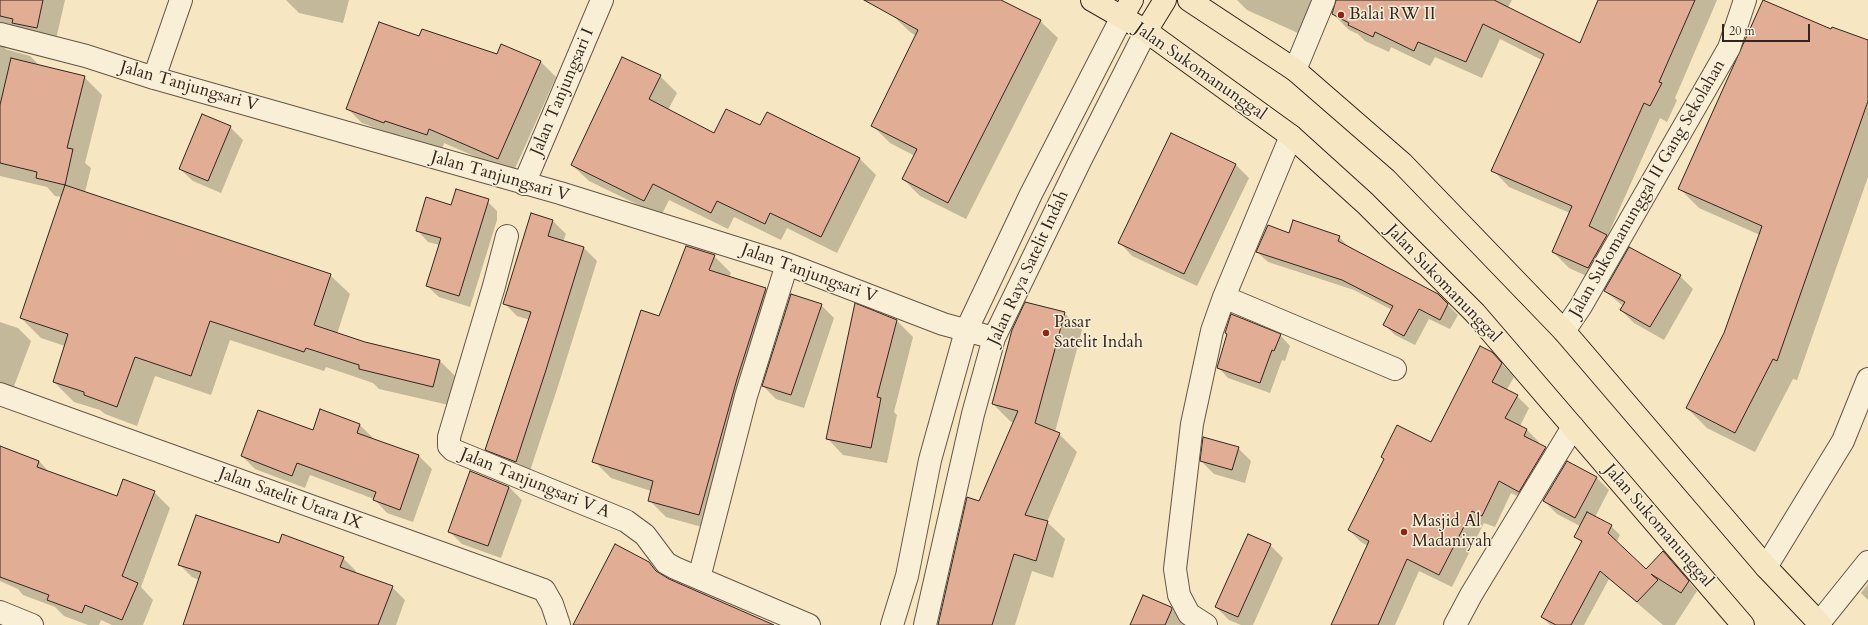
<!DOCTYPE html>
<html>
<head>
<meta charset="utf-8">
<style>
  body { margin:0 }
  #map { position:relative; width:1868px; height:625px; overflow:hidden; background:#f6e6c1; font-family:Cardo,serif }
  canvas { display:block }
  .scale { position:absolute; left:1722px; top:24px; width:88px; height:18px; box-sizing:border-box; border:2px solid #33251e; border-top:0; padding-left:5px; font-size:12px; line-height:14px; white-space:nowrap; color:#33251e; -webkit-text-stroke:3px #f9efd7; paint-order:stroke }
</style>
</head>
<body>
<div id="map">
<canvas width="1868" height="625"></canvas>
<div class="scale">20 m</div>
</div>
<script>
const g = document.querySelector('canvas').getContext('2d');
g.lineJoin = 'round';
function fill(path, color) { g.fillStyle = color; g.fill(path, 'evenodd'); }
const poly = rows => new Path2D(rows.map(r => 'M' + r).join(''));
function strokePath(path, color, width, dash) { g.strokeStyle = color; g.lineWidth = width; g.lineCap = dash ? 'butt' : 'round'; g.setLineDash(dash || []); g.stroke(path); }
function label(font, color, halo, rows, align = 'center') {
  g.font = font + ' Cardo,serif'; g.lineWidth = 3; g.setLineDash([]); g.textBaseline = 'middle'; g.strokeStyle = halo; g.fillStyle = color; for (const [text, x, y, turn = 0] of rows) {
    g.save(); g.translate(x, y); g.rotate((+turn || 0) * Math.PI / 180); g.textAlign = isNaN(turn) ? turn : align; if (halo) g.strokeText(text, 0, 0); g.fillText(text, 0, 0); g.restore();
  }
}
const shadow = poly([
  [0,0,65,0,54,48,9,43,5,49,30,56,41,67,84,77,102,95,85,163,91,168,85,192,330,275,350,294,337,334,365,343,440,361,460,381,453,406,379,389,373,383,326,367,324,371,230,340,211,395,155,376,137,426,105,414,100,410,74,402,54,382,65,346,41,338,21,318,62,197,55,196,47,187,0,176],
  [286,0,349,0,343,23,299,13],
  [899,0,1000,0,1040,21,1058,38,966,219,920,196,903,179,915,156,890,143,873,126,916,36,909,31,891,14],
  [1237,0,1512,0,1507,9,1580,44,1600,0,1717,0,1675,98,1677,100,1667,122,1660,118,1607,237,1623,252,1604,284,1569,268,1553,252,1570,213,1509,187,1493,170,1542,60,1500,39,1482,78,1435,57,1430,66,1391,47,1389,52,1365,41,1358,34,1349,30,1333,14,1335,5,1309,9,1298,33,1247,10],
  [1832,30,1868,41,1868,177,1797,380,1793,379,1755,452,1707,428,1687,408,1725,334,1760,235,1699,208,1679,188],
  [420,37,497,55,541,62,556,77,513,173,444,143,442,149,400,135,399,137,362,123,347,108],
  [660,76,677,93,668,110,715,135,760,127,859,158,876,175,837,253,787,228,781,240,734,217,728,229,669,200,661,216,589,181,572,165],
  [230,127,243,140,221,193,193,181,180,169],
  [1171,134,1236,165,1249,178,1197,286,1132,256,1120,243],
  [485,199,497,211,497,220,470,307,439,297,427,286,440,245,428,242,417,230,452,206],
  [532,215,553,221,566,234,563,242,584,248,597,261,559,383,529,474,499,462,486,449,530,320,517,316,504,303],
  [1289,235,1339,237,1349,247,1438,295,1458,315,1450,329,1429,319,1415,345,1395,335,1384,324,1392,310,1354,290,1268,262,1257,252],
  [714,256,731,273,729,278,766,289,783,306,716,531,666,517,649,500,651,491,611,478,594,461,660,317],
  [1680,276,1693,289,1664,340,1634,323,1621,310,1623,306,1605,291],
  [821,305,834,318,804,408,776,399,763,386],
  [1064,313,1082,330,1055,432,1059,434,1077,452,1047,522,1065,539,1053,578,1032,571,1015,625,939,625,980,502,1014,422,1011,422,993,404],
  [897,321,913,337,894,412,897,415,887,463,843,455,827,438],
  [0,322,18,328,31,341,13,389,0,384],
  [1280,335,1290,346,1285,361,1282,360,1270,393,1228,378,1218,367],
  [1492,353,1514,377,1506,391,1517,396,1529,408,1520,426,1527,430,1539,442,1538,444,1545,448,1558,461,1532,503,1511,493,1495,527,1484,523,1452,587,1419,571,1395,625,1332,625,1368,546,1361,542,1349,530,1385,460,1382,457,1431,443],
  [321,410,360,425,373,438,372,440,419,456,432,469,413,522,387,513,374,499,310,475,305,488,255,469,242,456,313,431],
  [0,447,39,461,50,473,118,497,154,492,170,508,141,587,153,600,143,625,112,625,101,620,99,625,88,625,64,616,55,607,23,595,18,589,0,581],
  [1238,448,1251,461,1245,483,1214,474,1201,461],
  [1596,477,1609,490,1595,517,1611,526,1620,535,1616,543,1646,570,1671,561,1697,591,1675,625,1663,625,1609,579,1584,625,1550,625,1542,617,1582,543,1575,536,1580,526,1557,514,1544,501],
  [509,487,522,500,501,558,462,544,449,531],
  [279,545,343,558,356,571,355,574,392,587,405,600,396,625,184,625,199,580,192,577,179,564],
  [1270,545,1283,558,1253,625,1241,625,1229,620,1216,607],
  [1868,584,1868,600,1861,593],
  [1171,608,1186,625,1131,625]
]);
const building = poly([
  [0,0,43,0,37,28,12,23,13,19,0,16,0,0],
  [864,0,1001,0,1041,20,948,203,902,179,917,149,871,126,918,30,864,0],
  [1336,0,1494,0,1580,43,1598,0,1695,0,1659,82,1662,83,1650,106,1644,103,1589,226,1607,235,1588,268,1552,252,1572,206,1491,171,1544,54,1483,24,1466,62,1418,42,1414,51,1375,32,1373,37,1348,25,1349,23,1332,14,1336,0],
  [1763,0,1831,29,1832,27,1868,40,1868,101,1777,361,1773,359,1735,433,1686,408,1724,333,1762,226,1678,189,1763,0],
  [379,22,419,36,422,29,497,54,501,44,541,61,498,159,429,129,427,135,385,121,384,123,346,109,379,22],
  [622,57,661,75,649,99,714,133,726,109,760,125,767,112,860,158,821,237,770,213,765,224,717,201,711,213,653,184,644,201,571,165,622,57],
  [11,58,85,76,67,148,73,149,65,185,36,178,37,172,0,163,0,105,11,58],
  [202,114,231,126,208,181,179,169,202,114],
  [1171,133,1236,164,1184,274,1118,243,1171,133],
  [65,185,331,274,314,325,365,342,440,360,433,387,359,369,359,365,306,348,304,352,210,321,191,376,135,357,117,407,84,395,84,392,53,382,68,334,20,318,65,185],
  [456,189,489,199,459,296,426,286,441,238,416,231,426,197,451,205,456,189],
  [531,213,553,220,548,236,584,247,546,370,516,462,485,450,531,312,503,304,531,213],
  [1293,220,1340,236,1338,241,1438,294,1448,304,1440,320,1419,309,1404,336,1383,325,1393,306,1342,280,1256,252,1268,225,1289,233,1293,220],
  [686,246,715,255,709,270,766,288,737,379,699,515,648,501,653,481,592,462,641,310,659,316,686,246],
  [1629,247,1681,275,1650,327,1620,310,1625,302,1604,291,1629,247],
  [791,294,822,304,791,395,762,386,791,294],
  [1025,302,1065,312,1035,423,1060,433,1025,515,1048,521,1036,561,1014,554,992,625,938,625,967,497,979,501,1018,411,992,404,1012,330,1025,302],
  [855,303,897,320,877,397,881,398,871,448,826,439,855,303],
  [1231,314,1281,334,1274,351,1272,350,1260,383,1217,368,1227,334,1225,333,1231,314],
  [1480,346,1492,352,1502,363,1492,382,1518,395,1505,418,1527,429,1524,436,1546,447,1519,492,1499,481,1482,516,1472,511,1439,575,1407,559,1378,625,1331,625,1369,541,1348,530,1384,459,1381,457,1397,425,1431,442,1480,346],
  [320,409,360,424,357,433,419,455,400,510,373,500,376,492,297,463,292,476,241,456,258,410,313,430,320,409],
  [1203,437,1239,447,1232,470,1200,461,1203,437],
  [0,446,39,461,37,467,117,496,123,479,155,491,122,576,138,583,122,620,85,605,82,613,47,600,49,595,0,577,0,446],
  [1567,461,1597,477,1575,518,1543,501,1567,461],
  [470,471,509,487,488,546,448,532,470,471],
  [1587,512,1612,525,1608,533,1646,569,1663,551,1689,581,1681,593,1651,574,1658,580,1637,602,1600,571,1571,625,1556,625,1541,617,1582,541,1574,537,1587,512],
  [196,515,279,543,282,534,344,557,340,567,393,586,378,625,183,625,201,572,178,565,196,515],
  [1248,534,1271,544,1238,617,1215,607,1248,534],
  [615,544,649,562,656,571,669,579,774,625,573,625,615,544],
  [1143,595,1171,607,1172,609,1165,625,1130,625,1143,595]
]);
const minor = poly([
  [0,34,86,56,154,78,560,193,787,264,943,324,994,338],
  [1295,70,1324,0],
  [154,78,181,0],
  [524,184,602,0],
  [507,236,494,286,449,437,449,446,453,450,626,521,645,535,666,563,675,568,809,625],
  [1224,297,1395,369],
  [1564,331,1581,306,1729,48,1745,0],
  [0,394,544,590,552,604,559,625],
  [1766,567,1843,441,1868,379],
  [699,578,746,396,787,264],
  [0,612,32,625],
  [1819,623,1868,562],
  [892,625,907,576,930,460,966,331,1031,194,1122,17],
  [925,625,973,414,994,338,1080,161,1146,31],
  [1206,625,1189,614,1179,595,1175,569,1192,424,1212,331,1224,297,1291,136],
  [1455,625,1471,595,1573,427]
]);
const major = poly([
  [1092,0,1146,31,1291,136,1365,203,1475,313,1743,625],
  [1189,0,1295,70,1402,163,1564,331,1766,567,1821,625],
  [1122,17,1132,0],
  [1146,31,1165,0]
]);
const markers = [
  [1341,15,4,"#8f2418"],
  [1046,333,4,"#8f2418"],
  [1404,532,4,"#8f2418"]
];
const poiNames = [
  ["Balai RW II",1349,15],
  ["Pasar",1054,323],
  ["Satelit Indah",1054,343],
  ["Masjid Al",1412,522],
  ["Madaniyah",1412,542]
];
const streetNames = [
  ["Jalan Sukomanunggal",1200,72,35],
  ["Jalan Tanjungsari V",189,87,16],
  ["Jalan Tanjungsari I",563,92,-67],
  ["Jalan Tanjungsari V",500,177,16],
  ["Jalan Sukomanunggal II Gang Sekolahan",1648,189,-60],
  ["Jalan Raya Satelit Indah",1029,268,-65],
  ["Jalan Tanjungsari V",809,274,20],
  ["Jalan Sukomanunggal",1443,284,46],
  ["Jalan Tanjungsari V A",535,484,22],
  ["Jalan Satelit Utara IX",290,499,20],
  ["Jalan Sukomanunggal",1658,526,49]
];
fill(shadow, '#0003');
fill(building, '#e2ad95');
strokePath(building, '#33251e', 1);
strokePath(minor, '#645547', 24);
strokePath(major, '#33251e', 24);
strokePath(minor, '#f9efd7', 22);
strokePath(major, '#f6e6c1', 22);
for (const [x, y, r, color] of markers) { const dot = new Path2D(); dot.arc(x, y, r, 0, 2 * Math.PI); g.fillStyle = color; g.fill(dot); strokePath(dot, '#f9efd7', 1.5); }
label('17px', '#33251e', '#f9efd7', poiNames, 'left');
label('17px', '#33251e', '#f9efd7', streetNames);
</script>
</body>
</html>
